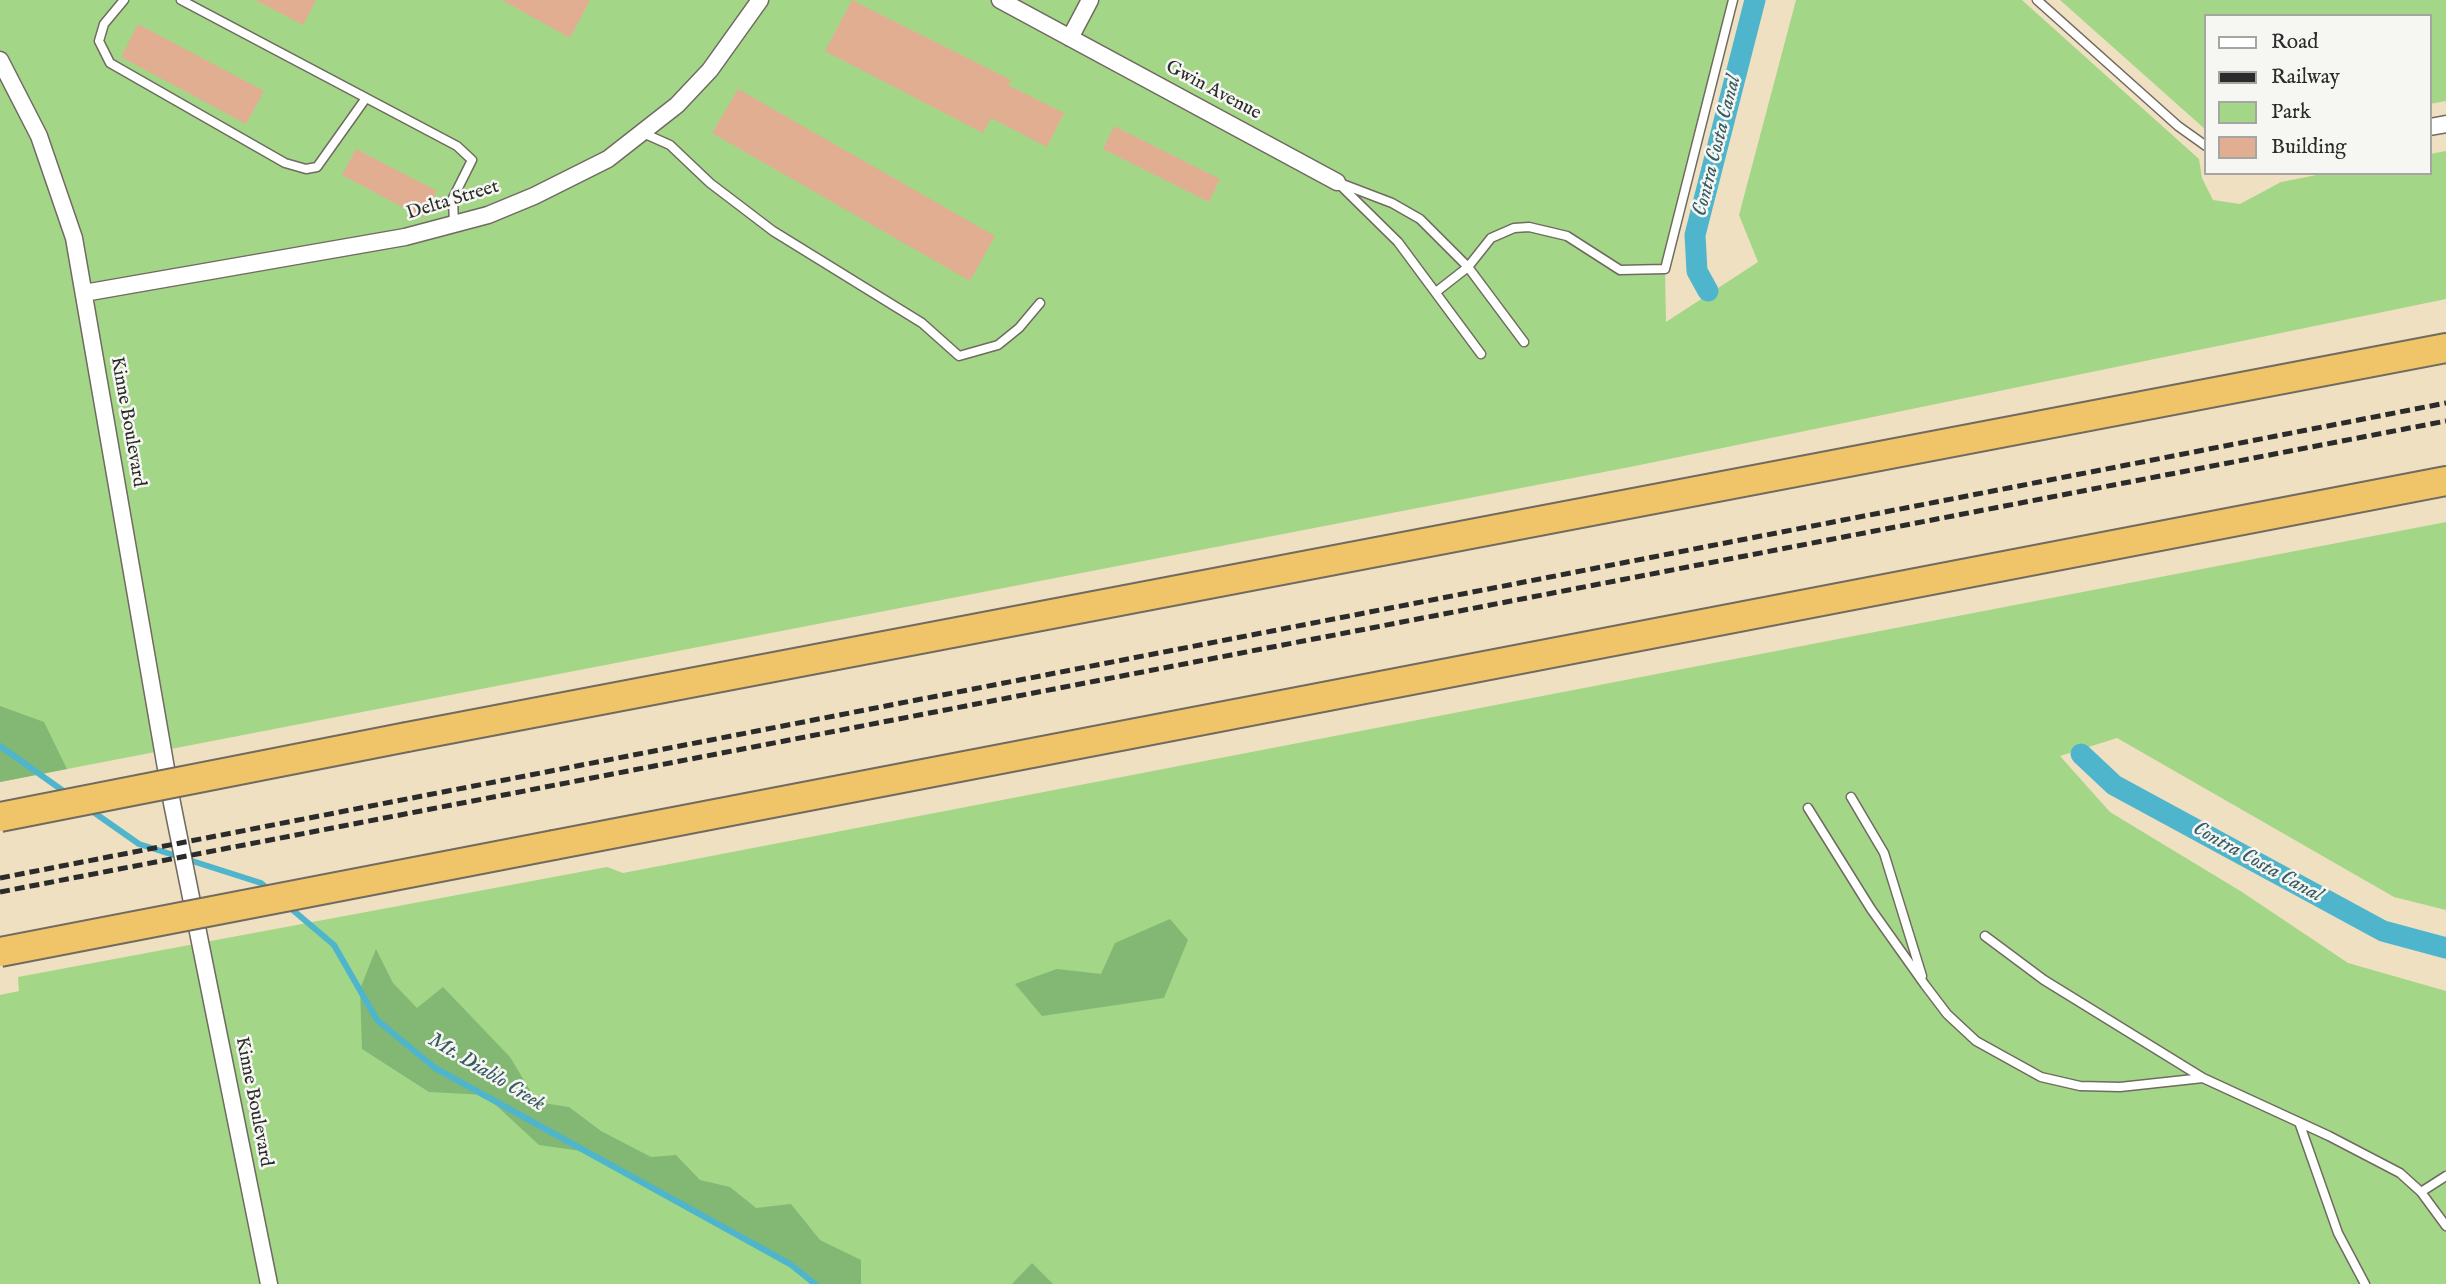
<!DOCTYPE html>
<html>
<head>
<meta charset="utf-8">
<style>
  body { margin:0 }
  #map { position:relative; width:2446px; height:1284px; overflow:hidden; background:#efe0c2; font-family:"IM FELL English",serif }
  canvas { display:block }
  .legend { position:absolute; left:2204px; top:14px; width:228px; height:161px; box-sizing:border-box; background:#f6f6f2; border:2px solid #a5a5a2; margin:0; padding:9px 12px; list-style:none; font-size:21px; color:#2b2b2b }
  .legend li { display:flex; align-items:center; gap:14px; height:35px }
  .legend b { width:35px; border:2px solid #a5a5a2 }
</style>
</head>
<body>
<div id="map">
<canvas width="2446" height="1284"></canvas>
<ul class="legend">
<li><b style="height:9px;background:#fff"></b>Road</li>
<li><b style="height:9px;background:#2b2b2b"></b>Railway</li>
<li><b style="height:19px;background:#a3d787"></b>Park</li>
<li><b style="height:19px;background:#e2ae91"></b>Building</li>
</ul>
</div>
<script>
const g = document.querySelector('canvas').getContext('2d');
g.lineJoin = 'round';
function fill(path, color) { g.fillStyle = color; g.fill(path, 'evenodd'); }
const poly = rows => new Path2D(rows.map(r => 'M' + r).join(''));
function strokePath(path, color, width, dash) { g.strokeStyle = color; g.lineWidth = width; g.lineCap = dash ? 'butt' : 'round'; g.setLineDash(dash || []); g.stroke(path); }
function label(font, color, halo, rows, align = 'center') {
  g.font = font + ' "IM FELL English",serif'; g.lineWidth = 5; g.setLineDash([]); g.textBaseline = 'middle'; g.strokeStyle = halo; g.fillStyle = color; for (const [text, x, y, turn = 0] of rows) {
    g.save(); g.translate(x, y); g.rotate((+turn || 0) * Math.PI / 180); g.textAlign = isNaN(turn) ? turn : align; if (halo) g.strokeText(text, 0, 0); g.fillText(text, 0, 0); g.restore();
  }
}
const green = poly([
  [0,0,1733,0,1665,269,1666,322,1758,262,1739,215,1796,0,2022,0,2199,159,2202,178,2213,200,2240,204,2281,182,2327,173,2430,173,2430,154,2446,151,2446,299,1635,466,0,782],
  [2060,0,2446,0,2446,101,2430,104,2430,16,2206,16,2206,130],
  [2446,522,2446,910,2394,897,2117,738,2060,756,2110,812,2242,892,2348,963,2446,991,2446,1284,0,1284,0,995,19,991,18,977,607,867,623,873]
]);
const forest = poly([
  [0,706,44,722,67,769,0,782],
  [1170,919,1188,940,1164,998,1042,1016,1015,984,1057,969,1101,974,1115,943],
  [376,949,393,983,417,1008,443,987,510,1057,537,1102,569,1107,601,1131,651,1157,676,1155,700,1180,730,1187,756,1208,791,1204,820,1240,861,1260,861,1284,815,1284,790,1264,588,1152,539,1145,485,1095,429,1092,362,1049,360,989],
  [1032,1263,1053,1284,1012,1284]
]);
const stream = poly([
  [0,746,69,795],
  [89,809,139,844,261,883,269,890],
  [288,906,334,945,377,1020,435,1068,790,1264,815,1284]
]);
const canal = poly([
  [1708,291,1697,271,1695,235,1755,0],
  [2081,754,2114,785,2383,931,2446,948]
]);
const building = poly([
  [255,0,316,0,303,25],
  [502,0,590,0,570,38],
  [852,0,1011,80,1008,85,1064,113,1047,147,991,118,983,133,825,51],
  [138,24,264,91,246,124,121,57],
  [738,89,995,236,970,281,712,133],
  [1114,126,1220,179,1209,202,1103,149],
  [356,149,437,191,423,218,342,175]
]);
const lane = poly([
  [124,0,104,24,99,41,110,63,285,163,306,169,317,167,366,98],
  [181,0,457,146,472,160,453,198,454,225],
  [2037,0,2178,126,2206,146],
  [643,133,670,145,710,183,773,231,922,323,959,356,998,345,1019,328,1040,303],
  [1436,292,1468,267,1491,238,1514,228,1529,227,1567,236,1620,270,1665,269,1733,0],
  [1481,354,1398,242,1337,182,1392,203,1420,219,1468,267,1524,342],
  [1851,797,1884,853,1922,976],
  [1808,808,1871,909,1925,985,1947,1014,1976,1041,2041,1077,2080,1086,2120,1087,2203,1078],
  [1985,936,2044,980,2203,1078,2329,1136,2400,1173,2421,1192,2446,1226],
  [2299,1122,2338,1233,2365,1284],
  [2421,1192,2446,1176]
]);
const street = poly([
  [1000,0,1337,182],
  [1070,38,1090,0],
  [0,60,39,136,74,238,172,803,269,1284],
  [2430,127,2446,124],
  [84,293,405,237,488,215,534,196,608,159,677,105,710,70,760,0]
]);
const highway = poly([
  [407,737,2446,348],
  [554,845,2446,481]
]);
const rail = poly([
  [0,878,2446,403],
  [0,892,2446,421]
]);
const highwayBridge = poly([
  [0,817,407,737],
  [0,952,554,845]
]);
const streetNames = [
  ["Gwin Avenue",1213,91,28],
  ["Delta Street",453,201,-17],
  ["Kinne Boulevard",127,422,80],
  ["Kinne Boulevard",253,1102,79]
];
const waterNames = [
  ["Contra Costa Canal",1718,146,-76],
  ["Contra Costa Canal",2257,863,29],
  ["Mt. Diablo Creek",486,1073,31]
];
fill(green, '#a3d787');
fill(forest, '#82b874');
strokePath(stream, '#4eb5cc', 6);
strokePath(canal, '#4eb5cc', 21);
fill(building, '#e2ae91');
strokePath(lane, '#706a60', 11);
strokePath(street, '#706a60', 19);
strokePath(highway, '#706a60', 32);
strokePath(lane, '#fff', 8);
strokePath(street, '#fff', 16);
strokePath(highway, '#f0c469', 28);
strokePath(rail, '#2b2b2b', 5, [10, 5]);
strokePath(highwayBridge, '#706a60', 32, []);
strokePath(highwayBridge, '#f0c469', 28);
label('19px', '#2b2b2b', '#f6f6f2', streetNames);
label('italic 21px', '#375b63', '#f6f6f2', waterNames);
</script>
</body>
</html>
